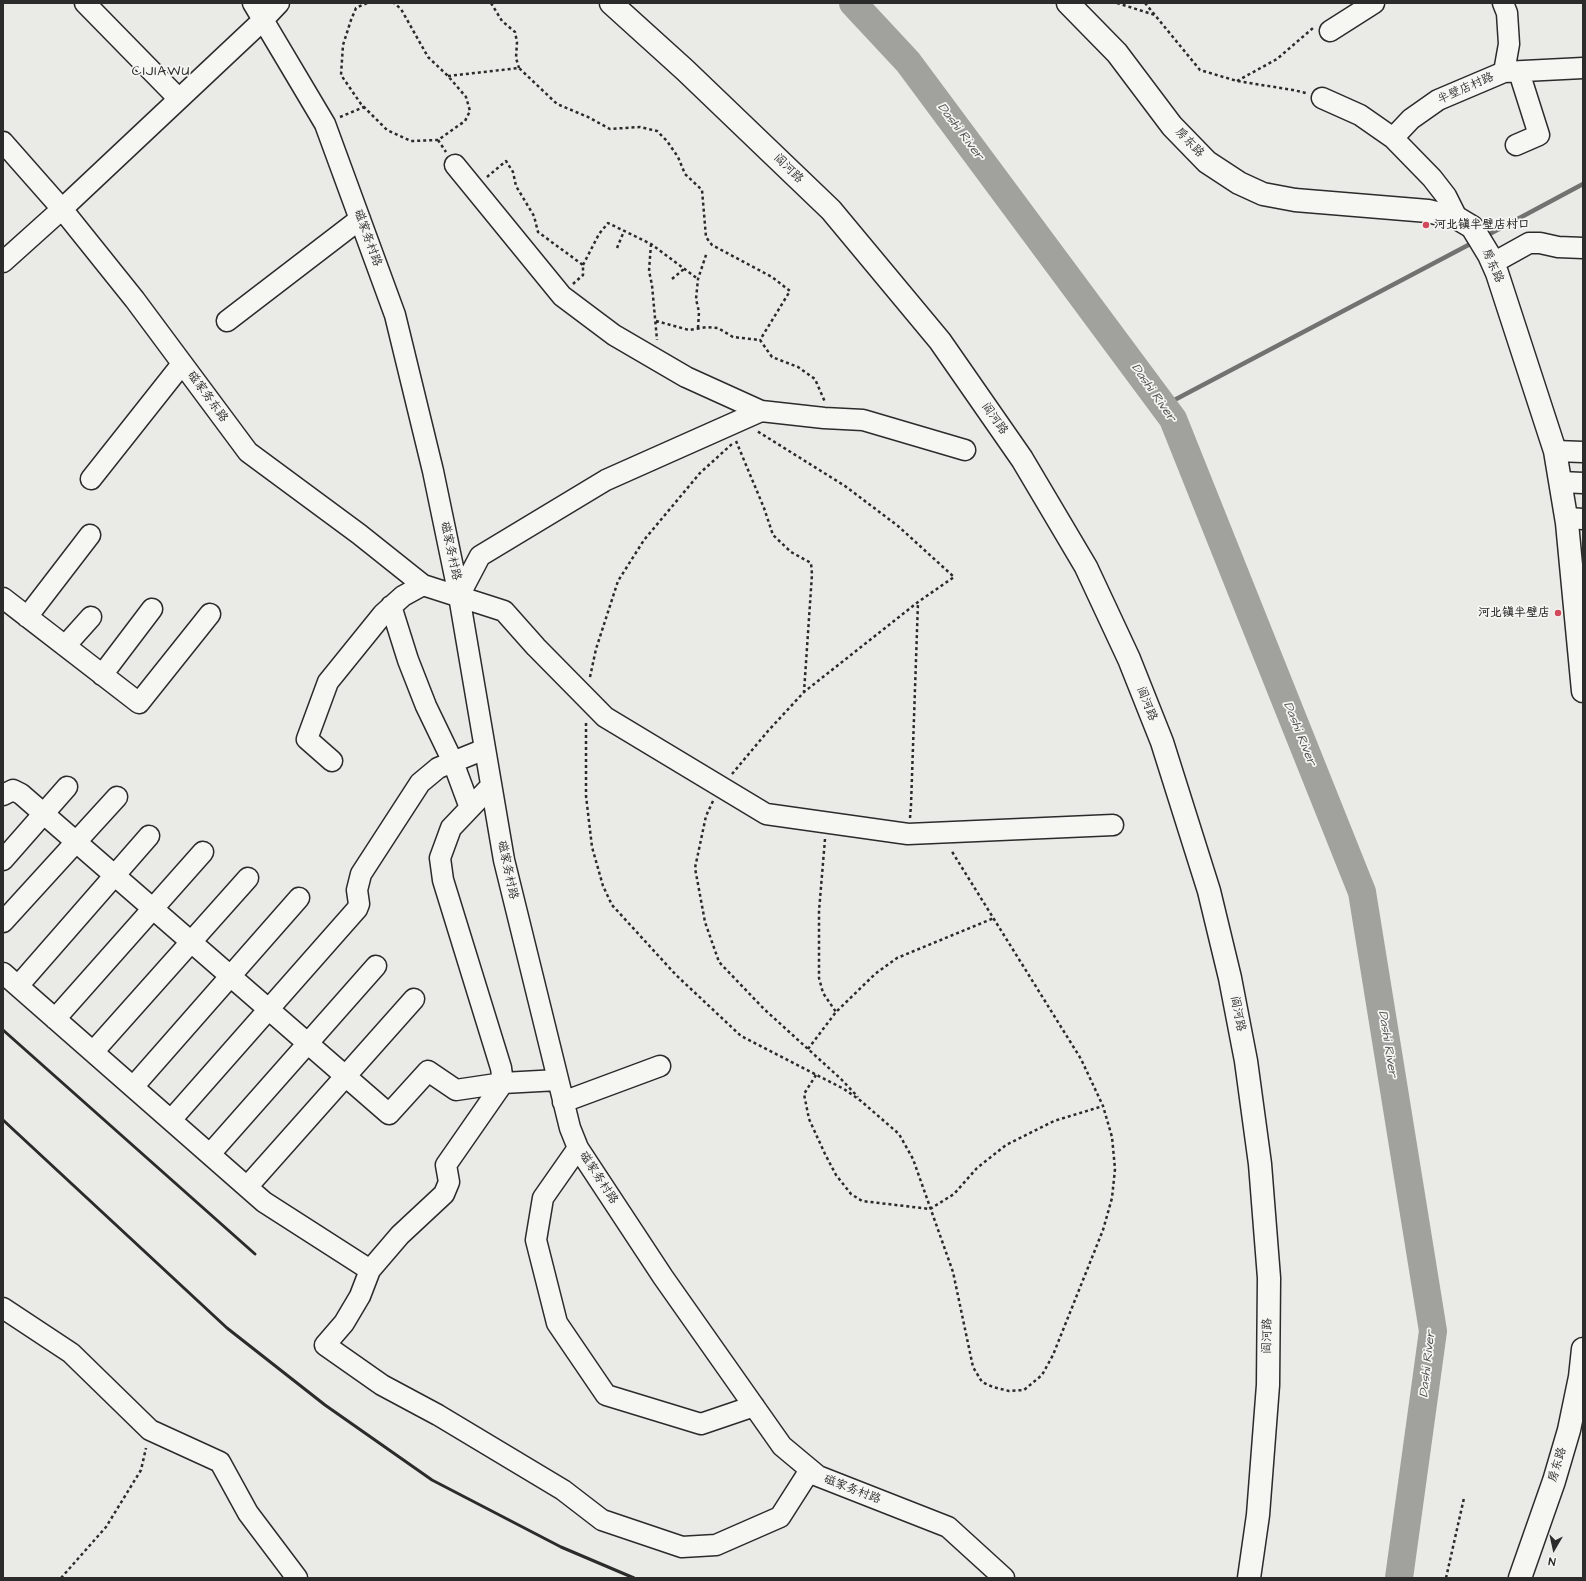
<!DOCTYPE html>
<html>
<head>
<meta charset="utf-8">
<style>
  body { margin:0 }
  #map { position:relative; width:1586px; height:1581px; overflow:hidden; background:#eaeae6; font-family:"Architects Daughter",sans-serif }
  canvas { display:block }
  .frame { position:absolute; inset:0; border:4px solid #2b2b2b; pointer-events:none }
  .north { position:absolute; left:1534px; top:1529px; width:40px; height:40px; -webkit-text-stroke:3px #f6f6f2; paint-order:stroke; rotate:189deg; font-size:11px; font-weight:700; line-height:16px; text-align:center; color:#2b2b2b }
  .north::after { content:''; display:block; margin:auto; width:14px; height:18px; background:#2b2b2b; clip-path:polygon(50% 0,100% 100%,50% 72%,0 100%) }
</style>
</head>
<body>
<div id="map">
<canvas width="1586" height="1581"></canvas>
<div class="frame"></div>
<div class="north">N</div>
</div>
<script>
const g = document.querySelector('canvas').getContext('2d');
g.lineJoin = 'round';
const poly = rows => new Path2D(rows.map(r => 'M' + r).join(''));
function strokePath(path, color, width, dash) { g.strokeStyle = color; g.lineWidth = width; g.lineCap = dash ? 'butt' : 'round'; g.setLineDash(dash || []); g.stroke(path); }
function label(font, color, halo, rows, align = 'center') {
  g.font = font + ' "Architects Daughter","LXGW WenKai TC",sans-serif'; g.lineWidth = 3.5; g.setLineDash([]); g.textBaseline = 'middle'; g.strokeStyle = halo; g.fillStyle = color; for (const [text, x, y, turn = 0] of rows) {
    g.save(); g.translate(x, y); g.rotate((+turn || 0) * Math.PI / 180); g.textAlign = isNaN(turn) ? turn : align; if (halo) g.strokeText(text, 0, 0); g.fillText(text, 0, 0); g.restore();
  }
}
const stream = poly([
  [1484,237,1583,184],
  [1163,406,1474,242]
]);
const river = poly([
  [853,3,908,62,1173,419,1362,892,1433,1331,1399,1578]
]);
const path = poly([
  [367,3,356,8,351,20,343,45,341,75,361,104,387,130,411,141,438,140,465,121,470,111,466,97,448,76,428,57,401,9,394,3],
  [491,3,502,21,515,32,517,42,516,58,519,68],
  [1117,3,1155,15],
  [1145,3,1200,70,1237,81,1293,90,1306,93],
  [448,76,519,68,557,104,588,117,610,129,640,127,657,131,667,141,678,157,685,174,702,190,706,237,712,245,772,277,790,291,760,340],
  [1237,81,1277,59,1313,28],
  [340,117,364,107],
  [438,140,446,152],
  [487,177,506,161,513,172,516,186,534,216,538,232,583,265,583,275,573,284],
  [651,244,649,271,652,285,657,340],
  [617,248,624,231],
  [583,265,599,234,608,223,651,244,698,279],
  [672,279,684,269],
  [656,321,689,330,707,327,718,328,733,337,760,340,772,357,798,367,815,379,825,402],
  [698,328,699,312,696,299,698,279,707,252],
  [736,441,764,508,773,535,791,552,811,563,812,574,804,692],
  [590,677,596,649,618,581,644,540,700,473,732,444],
  [586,723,586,796,592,847,603,886,612,905,676,975,741,1036,844,1089,861,1101,899,1134,913,1159,953,1272,973,1367,982,1382,993,1387,1009,1391,1024,1390,1042,1375,1053,1355,1103,1230,1112,1198,1115,1169,1112,1137,1103,1106,1081,1059,951,850],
  [732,774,768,731,804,692,918,602,954,577,898,526,845,486,757,431],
  [713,801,706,816,695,868,705,922,719,962,764,1009,841,1079,858,1097],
  [910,818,911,805,918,602],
  [825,839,819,911,819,978,823,993,836,1012],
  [808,1049,836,1012,875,974,897,958,994,918],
  [816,1075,804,1094,809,1119,825,1154,836,1175,851,1194,862,1201,930,1209,954,1194,977,1168,1006,1145,1054,1121,1103,1106],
  [61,1578,106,1527,141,1470,146,1448],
  [1446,1578,1464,1498]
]);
const minor = poly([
  [85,3,179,99],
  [253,3,325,124,395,315,433,471,459,596,504,860,570,1128,578,1148,663,1277,782,1446,818,1476,948,1527,1004,1578],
  [1503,3,1507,13,1509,44,1504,72],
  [1330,31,1374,3],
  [1322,98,1360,115,1393,138],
  [3,142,62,209,135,300,248,452,359,534,423,585,504,611,536,647,605,717,766,814,908,834,1113,825],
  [1516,145,1539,135,1519,72],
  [455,165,562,296,614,335,686,377,761,411],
  [1457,218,1446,196,1432,178,1393,138,1411,119,1438,100,1504,72,1583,68],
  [3,262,62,209,262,21,279,3],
  [1493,263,1529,243,1540,243,1558,247,1583,248],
  [227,321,360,219],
  [1555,451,1583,452],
  [91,479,182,364],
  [1560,482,1583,483],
  [1567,518,1583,519],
  [459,596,480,556,606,480,761,411,824,418,863,420,965,450],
  [3,598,139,703,210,614],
  [391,606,408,660,426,706,453,762,470,808],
  [27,617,90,535],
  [65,646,91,617],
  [102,675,152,609],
  [332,761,307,739,328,682,383,614,403,596,423,585],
  [491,786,451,828,440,858,443,880,501,1068,503,1083,446,1165,449,1182,444,1194,400,1235,370,1270,360,1296,344,1323,325,1345,382,1385,438,1415,563,1490,602,1520,682,1547,716,1545,780,1517,810,1470],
  [3,795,13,790,21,794,389,1114,428,1071,456,1090,503,1083,558,1080],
  [3,860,67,787],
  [3,922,117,797],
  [3,973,264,1202,370,1270],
  [18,986,149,836],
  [55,1019,203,852],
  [93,1052,248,878],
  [133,1087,299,898],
  [563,1102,660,1066],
  [171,1120,357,909,359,904,357,890,361,874,420,783,438,768,485,749],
  [578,1148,543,1198,536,1240,557,1323,606,1395,701,1424,754,1406],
  [210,1154,376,966],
  [247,1187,414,999],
  [3,1308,71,1353,150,1430,220,1462,248,1513,297,1578]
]);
const major = poly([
  [1068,3,1117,53,1172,126,1207,162,1239,183,1263,194,1295,200,1428,211,1457,218,1472,227,1489,255,1497,273,1555,451,1567,523,1583,691],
  [1520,1578,1554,1481,1569,1430,1580,1377,1583,1349]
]);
const highway = poly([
  [611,3,685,70,831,210,940,341,1022,459,1086,567,1129,659,1162,742,1209,891,1230,978,1246,1061,1260,1164,1269,1278,1268,1385,1258,1515,1249,1578]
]);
const rail = poly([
  [3,1030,255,1254],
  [3,1120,227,1328,325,1405,432,1480,561,1547,634,1578]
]);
const markers = [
  [1426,225,4,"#d1495b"],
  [1558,613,4,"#d1495b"]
];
const streetNames = [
  ["半壁店村路",1466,89,-24],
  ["房东路",1189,143,46],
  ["阎河路",788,169,44],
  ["磁家务村路",367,238,70],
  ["房东路",1492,266,66],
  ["磁家务东路",207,397,54],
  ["阎河路",994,419,55],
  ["磁家务村路",450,551,78],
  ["阎河路",1146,704,68],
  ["磁家务村路",507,870,78],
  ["阎河路",1237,1014,79],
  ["磁家务村路",598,1178,57],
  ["阎河路",1268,1336,-89],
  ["房东路",1558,1465,-73],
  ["磁家务村路",852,1490,21]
];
const poiNames = [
  ["河北镇半壁店村口",1434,225],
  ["河北镇半壁店",1550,613,"right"]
];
const waterNames = [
  ["Dashi River",960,132,53],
  ["Dashi River",1153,393,55],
  ["Dashi River",1299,734,68],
  ["Dashi River",1387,1044,81],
  ["Dashi River",1428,1364,-84]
];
const quarterNames = [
  ["CIJIAWU",161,72]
];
strokePath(stream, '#727270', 4.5);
strokePath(river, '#a1a19e', 28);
strokePath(minor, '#2b2b2b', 23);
strokePath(major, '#2b2b2b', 25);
strokePath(highway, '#2b2b2b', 25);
strokePath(path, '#2b2b2b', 2.5, [3, 3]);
strokePath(minor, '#f6f6f2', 20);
strokePath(major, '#f6f6f2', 22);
strokePath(highway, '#f6f6f2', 22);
strokePath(rail, '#2b2b2b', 3);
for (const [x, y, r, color] of markers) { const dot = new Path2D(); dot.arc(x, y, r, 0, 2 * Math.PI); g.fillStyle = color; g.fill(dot); strokePath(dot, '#f6f6f2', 1.5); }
label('12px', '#2b2b2b', '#f6f6f2', streetNames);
label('bold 12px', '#2b2b2b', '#f6f6f2', poiNames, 'left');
label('italic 13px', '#545453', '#f6f6f2', waterNames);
g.letterSpacing = '1px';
label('14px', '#2b2b2b', '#f6f6f2', quarterNames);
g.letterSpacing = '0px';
</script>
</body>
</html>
